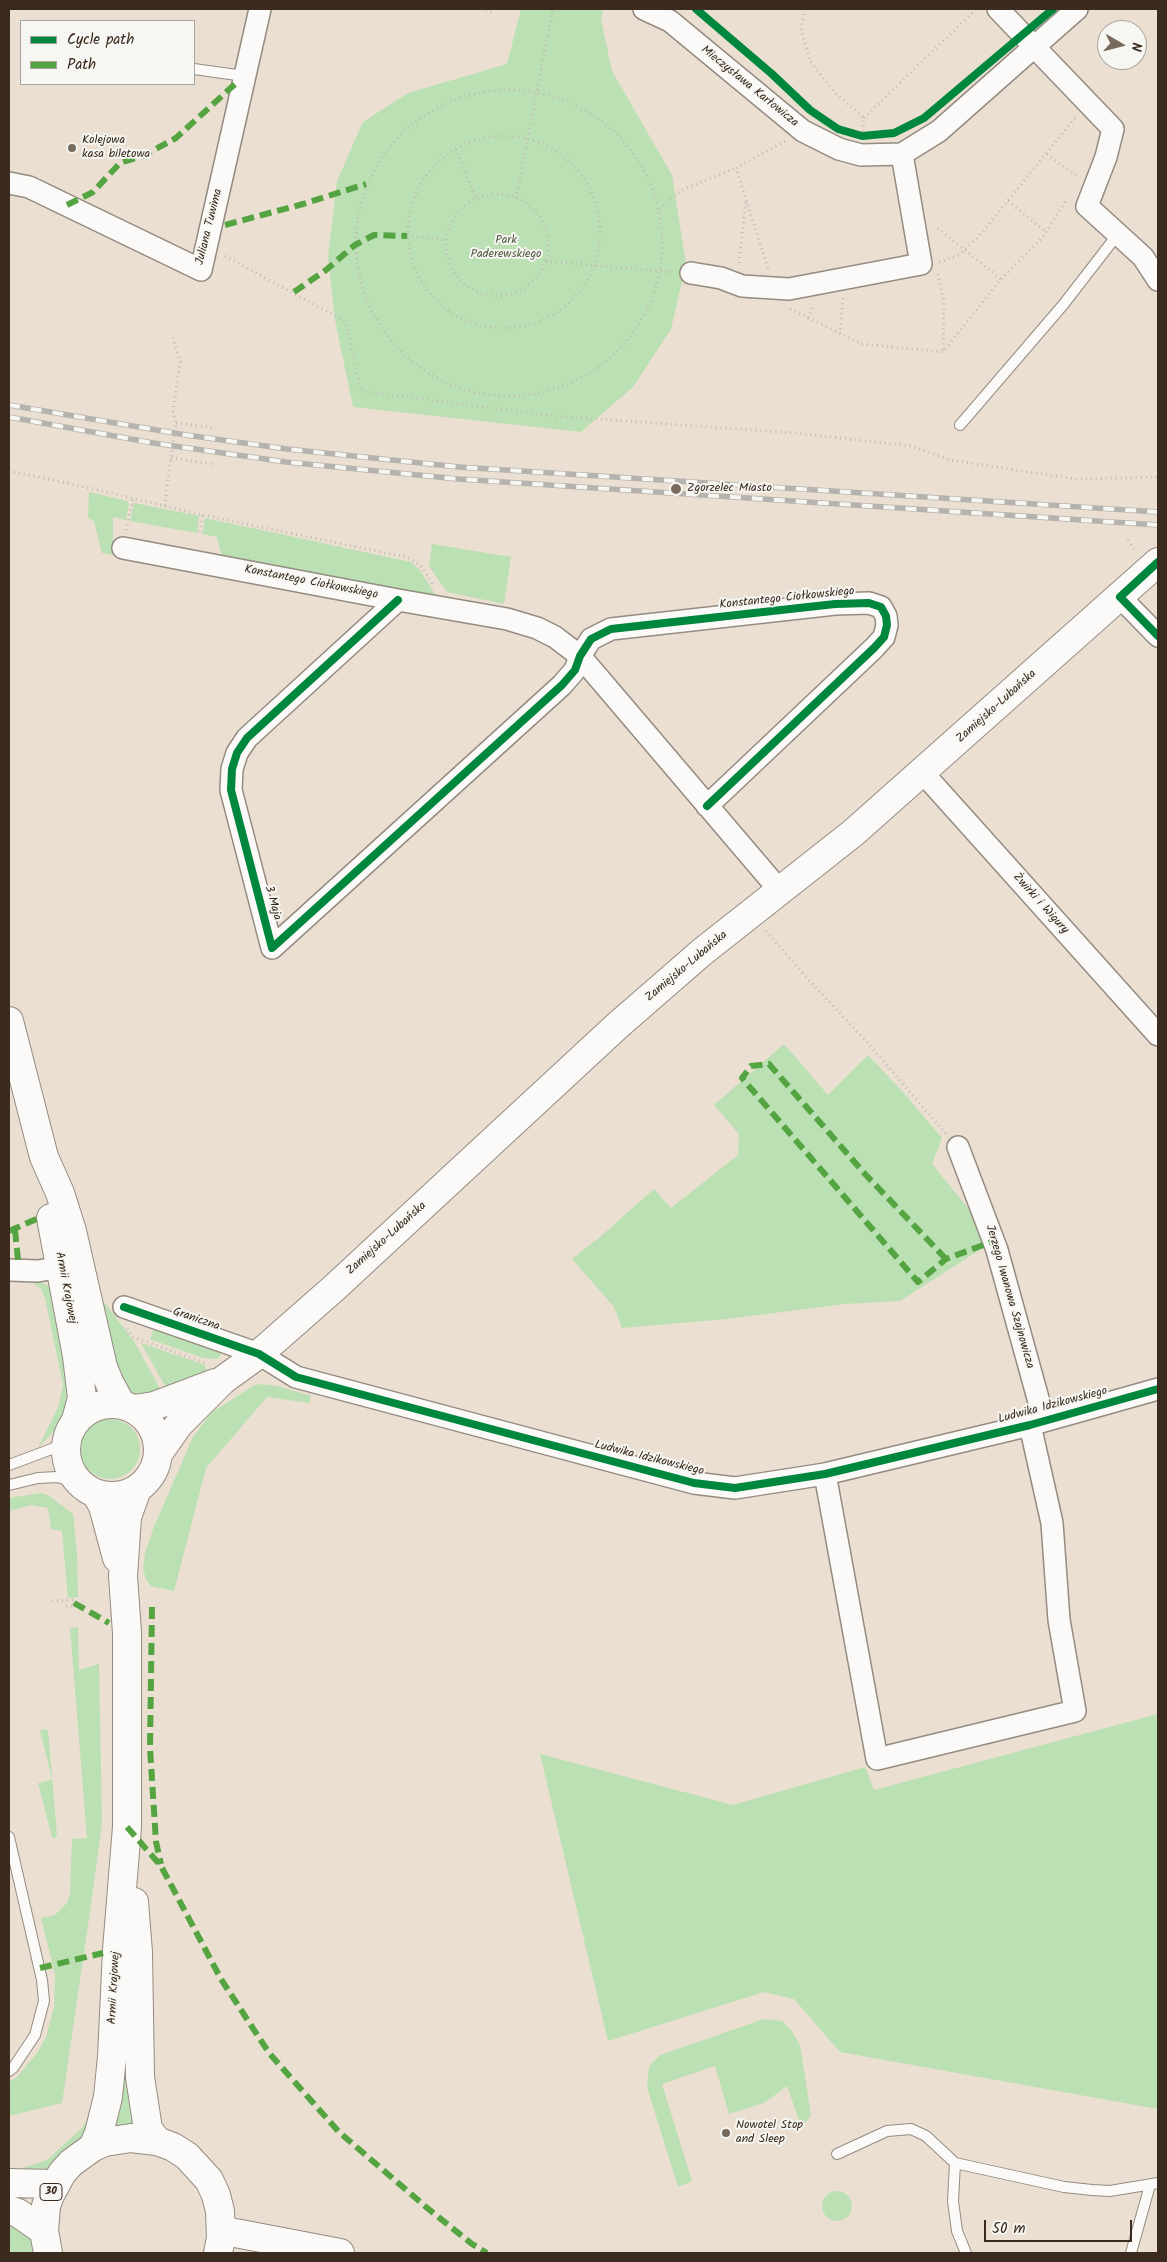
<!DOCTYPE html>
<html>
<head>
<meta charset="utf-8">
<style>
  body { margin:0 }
  #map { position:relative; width:1167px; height:2262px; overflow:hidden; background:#eadfd0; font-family:Kalam,sans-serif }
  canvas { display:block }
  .frame { position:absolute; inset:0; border:10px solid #3b2a1e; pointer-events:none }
  .legend { position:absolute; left:20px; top:20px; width:175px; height:65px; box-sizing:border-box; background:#f6f6f2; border:1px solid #aba49d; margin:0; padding:6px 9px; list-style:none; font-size:15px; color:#3b2a1e }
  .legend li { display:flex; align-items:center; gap:10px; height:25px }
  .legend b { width:25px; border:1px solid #aba49d }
  .north { position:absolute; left:1097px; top:20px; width:50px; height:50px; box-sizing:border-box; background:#f6f6f2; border:1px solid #aba49d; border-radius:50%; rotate:98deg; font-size:14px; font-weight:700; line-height:20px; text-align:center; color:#3b2a1e }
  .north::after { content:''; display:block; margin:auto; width:18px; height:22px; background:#78695c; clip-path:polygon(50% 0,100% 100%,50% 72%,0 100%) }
  .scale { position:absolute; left:984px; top:2220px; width:148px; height:22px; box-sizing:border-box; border:2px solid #3b2a1e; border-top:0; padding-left:6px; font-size:15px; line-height:18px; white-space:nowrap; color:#3b2a1e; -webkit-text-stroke:4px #f6f6f2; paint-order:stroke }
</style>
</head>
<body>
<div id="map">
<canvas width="1167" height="2262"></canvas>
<div class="frame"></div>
<ul class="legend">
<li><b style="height:6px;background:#00873e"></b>Cycle path</li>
<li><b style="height:6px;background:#54a441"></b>Path</li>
</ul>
<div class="north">N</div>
<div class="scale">50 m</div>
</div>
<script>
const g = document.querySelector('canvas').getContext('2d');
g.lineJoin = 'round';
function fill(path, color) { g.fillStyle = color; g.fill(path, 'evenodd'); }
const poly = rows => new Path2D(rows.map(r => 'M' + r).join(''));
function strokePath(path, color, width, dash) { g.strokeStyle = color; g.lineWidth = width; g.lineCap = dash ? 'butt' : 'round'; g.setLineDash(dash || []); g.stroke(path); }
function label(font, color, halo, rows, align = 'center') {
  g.font = font + ' Kalam,sans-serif'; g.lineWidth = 4; g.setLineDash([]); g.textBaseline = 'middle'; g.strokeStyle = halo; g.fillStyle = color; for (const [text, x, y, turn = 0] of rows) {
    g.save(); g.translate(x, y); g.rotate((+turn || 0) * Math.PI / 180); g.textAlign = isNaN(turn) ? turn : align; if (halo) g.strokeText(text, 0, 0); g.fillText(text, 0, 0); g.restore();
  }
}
const green = poly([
  [521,9,603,9,601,19,612,71,672,175,686,264,671,329,633,387,581,432,353,407,335,320,328,256,337,181,363,122,408,93,507,64],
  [89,492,127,501,129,504,126,520,113,517,113,555,102,553,94,521,88,518],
  [134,503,199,516,197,533,130,521],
  [205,518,411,562,419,569,437,597,225,559,220,551,217,537,202,534],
  [432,544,511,557,504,604,447,592,429,566],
  [784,1044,828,1095,868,1055,903,1092,942,1138,932,1164,982,1225,989,1244,900,1301,845,1304,727,1319,622,1328,614,1307,572,1259,600,1237,654,1189,671,1208,738,1155,739,1134,714,1105],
  [30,1281,37,1281,52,1288,72,1401,56,1429,38,1448,59,1405,63,1384,45,1298,41,1289],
  [97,1293,134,1341,164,1396,142,1397,130,1392,121,1385],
  [154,1327,222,1349,221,1353,218,1359,203,1358,150,1339],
  [141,1343,205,1365,207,1372,169,1393],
  [260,1384,277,1386,311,1396,310,1403,267,1397,206,1468,174,1591,151,1586,146,1579,143,1568,145,1554,153,1529,193,1437,211,1413,253,1386],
  '80 1449a30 30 0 1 1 60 0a30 30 0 1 1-60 0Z',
  [41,1493,48,1495,73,1514,77,1552,78,1597,68,1598,62,1531,51,1529,48,1508,31,1505,9,1511,9,1498],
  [78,1627,79,1670,99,1664,102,1823,90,1912,62,2103,9,2116,9,2082,16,2078,37,2053,46,2037,54,2007,55,1974,41,1918,55,1915,67,1903,70,1895,72,1839,87,1838,70,1628],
  [1158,1714,1158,2109,840,2052,794,1999,764,1992,608,2041,540,1754,733,1805,865,1767,874,1790],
  [46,1729,48,1730,57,1835,55,1838,52,1837,38,1783,52,1780,40,1730],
  [121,1949,137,2128,115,2129,109,2120],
  [764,2019,782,2021,791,2030,800,2045,811,2115,802,2128,787,2086,764,2103,729,2114,715,2066,662,2084,692,2181,678,2187,647,2087,649,2066,660,2055],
  [98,2104,86,2137,49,2169,32,2173,10,2172,47,2160,82,2128],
  '822 2206a15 15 0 1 1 30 0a15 15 0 1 1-30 0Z',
  [9,2217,30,2231,38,2253,9,2253]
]);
const path = poly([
  [481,9,493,12,494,9],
  [805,9,801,28,810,61,834,92,864,118,862,135],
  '356 243a153 153 0 1 1 306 0a153 153 0 1 1-306 0Z',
  [864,118,976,9],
  '408 232a96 96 0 1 1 192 0a96 96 0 1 1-192 0Z',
  [456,149,476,198],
  [1047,154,1078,177],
  '446 245a51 51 0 1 1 102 0a51 51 0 1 1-102 0Z',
  [516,198,553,9],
  [1008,201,1046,232],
  [659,209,682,190,736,168],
  [407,236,446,240],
  [225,256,346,322,361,391,554,416,797,433,911,446,950,460,1076,479,1158,477],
  [546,261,672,272],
  [939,262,959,255,979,236,1075,118],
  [739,263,746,200],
  [768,268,736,168,785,141],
  [938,274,944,303,943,352],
  [1001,279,1042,238,1067,199],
  [790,309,862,344,943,352,1001,279,936,227],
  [808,318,814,304],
  [840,334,843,297],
  [173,412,180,362,173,338],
  [176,423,216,428],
  [171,458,212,464],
  [9,471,68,483,165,506,167,486],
  [165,506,203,515,199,534],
  [203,515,410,558,421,566,434,586],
  [126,530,133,499],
  [1128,540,1136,552],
  [766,931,806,977,867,1042,946,1134],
  [127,1329,131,1336,136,1338,205,1363],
  [52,1601,74,1600,74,1606,64,1606],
  [482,2253,482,2251]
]);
const service = poly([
  [194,69,244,76],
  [960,425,1063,305,1118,234],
  [9,1465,65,1444],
  [9,1485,38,1478,57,1477,79,1483],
  [9,1837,42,1980,44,2001,35,2035,13,2068,9,2071],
  [837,2154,887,2131,911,2129,926,2136,955,2163,1064,2187,1092,2190,1110,2191,1158,2183],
  [955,2163,953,2201,957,2231,966,2253],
  [1131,2253,1150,2185]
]);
const minor = poly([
  [644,9,670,21,803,131,839,149,861,155,902,154,939,131,1077,9],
  [998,9,1113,129,1106,157,1087,206,1143,257,1158,280],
  [9,183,29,187,201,270,260,9],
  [691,273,721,278,742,286,789,289,921,264,902,154],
  [123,548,398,600,507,619,537,628,555,637,580,656,781,892],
  [1120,597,1158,636],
  [398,600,247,738,237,753,232,769,231,790,272,948,562,685,575,670,580,656,591,639,611,629,835,604,869,603,881,607,886,616,887,625,884,637,874,648,707,806],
  [923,773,1158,1035],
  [958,1147,997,1250,1044,1420],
  [9,1270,38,1271,74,1265],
  [124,1307,259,1354,296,1377,694,1483,735,1488,825,1474,1030,1425,1158,1389],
  [825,1474,877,1759,1075,1711,1059,1620,1052,1523,1030,1425]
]);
const secondary = poly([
  [9,1021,44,1157,60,1193,72,1231,103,1367,110,1384,121,1404],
  [51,1218,77,1356,82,1398,76,1420],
  '66 1450a46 46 0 1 1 92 0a46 46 0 1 1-92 0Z',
  [134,1409,154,1406,215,1383],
  [158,1454,179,1424,223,1380,259,1354,333,1289,617,1026,702,952,853,833,1158,562],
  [96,1494,103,1506,117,1558],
  [134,1902,138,1952,140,2077,148,2129,157,2141],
  [93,2147,99,2133,108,2097,112,2057,117,1950,127,1827,127,1633,123,1576,127,1517,137,1489]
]);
const primary = poly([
  [9,2183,55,2184],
  [9,2210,18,2213,44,2231],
  [222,2227,230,2232,340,2253],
  [48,2253,44,2231,46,2206,50,2195,62,2173,71,2163,93,2147,105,2142,131,2138,157,2141,173,2147,187,2156,209,2180,216,2195,220,2211,221,2238,218,2253]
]);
const rail = poly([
  [9,405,186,435,287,449,459,467,1158,512],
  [9,417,153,443,286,462,458,479,1158,525]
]);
const pathBridge = poly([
  [167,486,176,423,173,412]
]);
const quiet = poly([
  [67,205,93,192,120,163,145,155,176,138,235,84],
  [225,225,303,204,366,184],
  [294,292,326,270,355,245,374,235,407,236],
  [15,1230,18,1260],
  [9,1231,41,1217],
  [946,1259,865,1174,769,1064,751,1066,742,1078,918,1282,946,1259,994,1241],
  [74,1603,109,1623],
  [152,1607,150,1748,156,1842,161,1864],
  [127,1827,161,1866,221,1979,269,2053,339,2132,426,2207,472,2244,487,2253],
  [40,1968,103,1953]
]);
const cycleway = poly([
  [696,9,772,74,810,110,838,129,862,136,894,133,924,118,1053,9],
  [1158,562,1120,597,1158,636],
  [398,600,247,738,237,753,232,769,231,790,272,948,562,685,575,670,580,656,591,639,611,629,835,604,869,603,881,607,886,616,887,625,884,637,874,648,707,806],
  [124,1307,259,1354,296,1377,694,1483,735,1488,825,1474,1030,1425,1158,1389]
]);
const markers = [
  [72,148,5,"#78695c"],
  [676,489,6,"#78695c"],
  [726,2133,5,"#78695c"]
];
const shields = [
  [51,2192,22]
];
const shieldNames = [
  ["30",51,2192]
];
const streetNames = [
  ["Mieczysława Karłowicza",749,87,39],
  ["Juliana Tuwima",210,227,-76],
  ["Konstantego Ciołkowskiego",311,583,11],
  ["Konstantego Ciołkowskiego",787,599,-6],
  ["Zamiejsko-Lubańska",997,707,-42],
  ["3 Maja",272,903,75],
  ["Żwirki i Wigury",1040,904,48],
  ["Zamiejsko-Lubańska",687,967,-40],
  ["Zamiejsko-Lubańska",387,1239,-42],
  ["Armii Krajowej",65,1288,79],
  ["Jerzego Iwanowa Szajnowicza",1009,1297,74],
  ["Graniczna",196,1320,19],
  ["Ludwika Idzikowskiego",1053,1406,-15],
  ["Ludwika Idzikowskiego",649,1459,14],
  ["Armii Krajowej",115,1988,-87]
];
const poiNames = [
  ["Kolejowa",82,141],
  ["kasa biletowa",82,155],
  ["Zgorzelec Miasto",687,489],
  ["Nowotel Stop",736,2126],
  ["and Sleep",736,2140]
];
const parkNames = [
  ["Park",506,241],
  ["Paderewskiego",506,255]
];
fill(green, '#bbe0b4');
strokePath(service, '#948b81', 12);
strokePath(minor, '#948b81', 24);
strokePath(secondary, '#948b81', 30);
strokePath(primary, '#948b81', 30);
strokePath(path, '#c0bbb7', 3, [1, 4]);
strokePath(service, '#fcfaf8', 10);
strokePath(minor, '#fcfaf8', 21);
strokePath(secondary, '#fcfaf8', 28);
strokePath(primary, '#fcfaf8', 28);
strokePath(rail, '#b6b3af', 5.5);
strokePath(rail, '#f6f6f2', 4, [11]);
strokePath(pathBridge, '#c0bbb7', 3, [1, 4]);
strokePath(quiet, '#54a441', 6, [12, 6]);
strokePath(cycleway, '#00873e', 8);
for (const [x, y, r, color] of markers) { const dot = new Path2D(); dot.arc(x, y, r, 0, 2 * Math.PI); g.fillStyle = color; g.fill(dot); strokePath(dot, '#f6f6f2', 2); }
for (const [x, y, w] of shields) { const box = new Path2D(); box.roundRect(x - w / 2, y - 8.5, w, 17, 4); g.fillStyle = '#f6f6f2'; g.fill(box); strokePath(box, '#3b2a1e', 1); }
label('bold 11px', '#3b2a1e', null, shieldNames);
label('12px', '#3b2a1e', '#f6f6f2', streetNames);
label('12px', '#3b2a1e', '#f6f6f2', poiNames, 'left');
label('12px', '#51583e', '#f6f6f2', parkNames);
</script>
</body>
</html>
